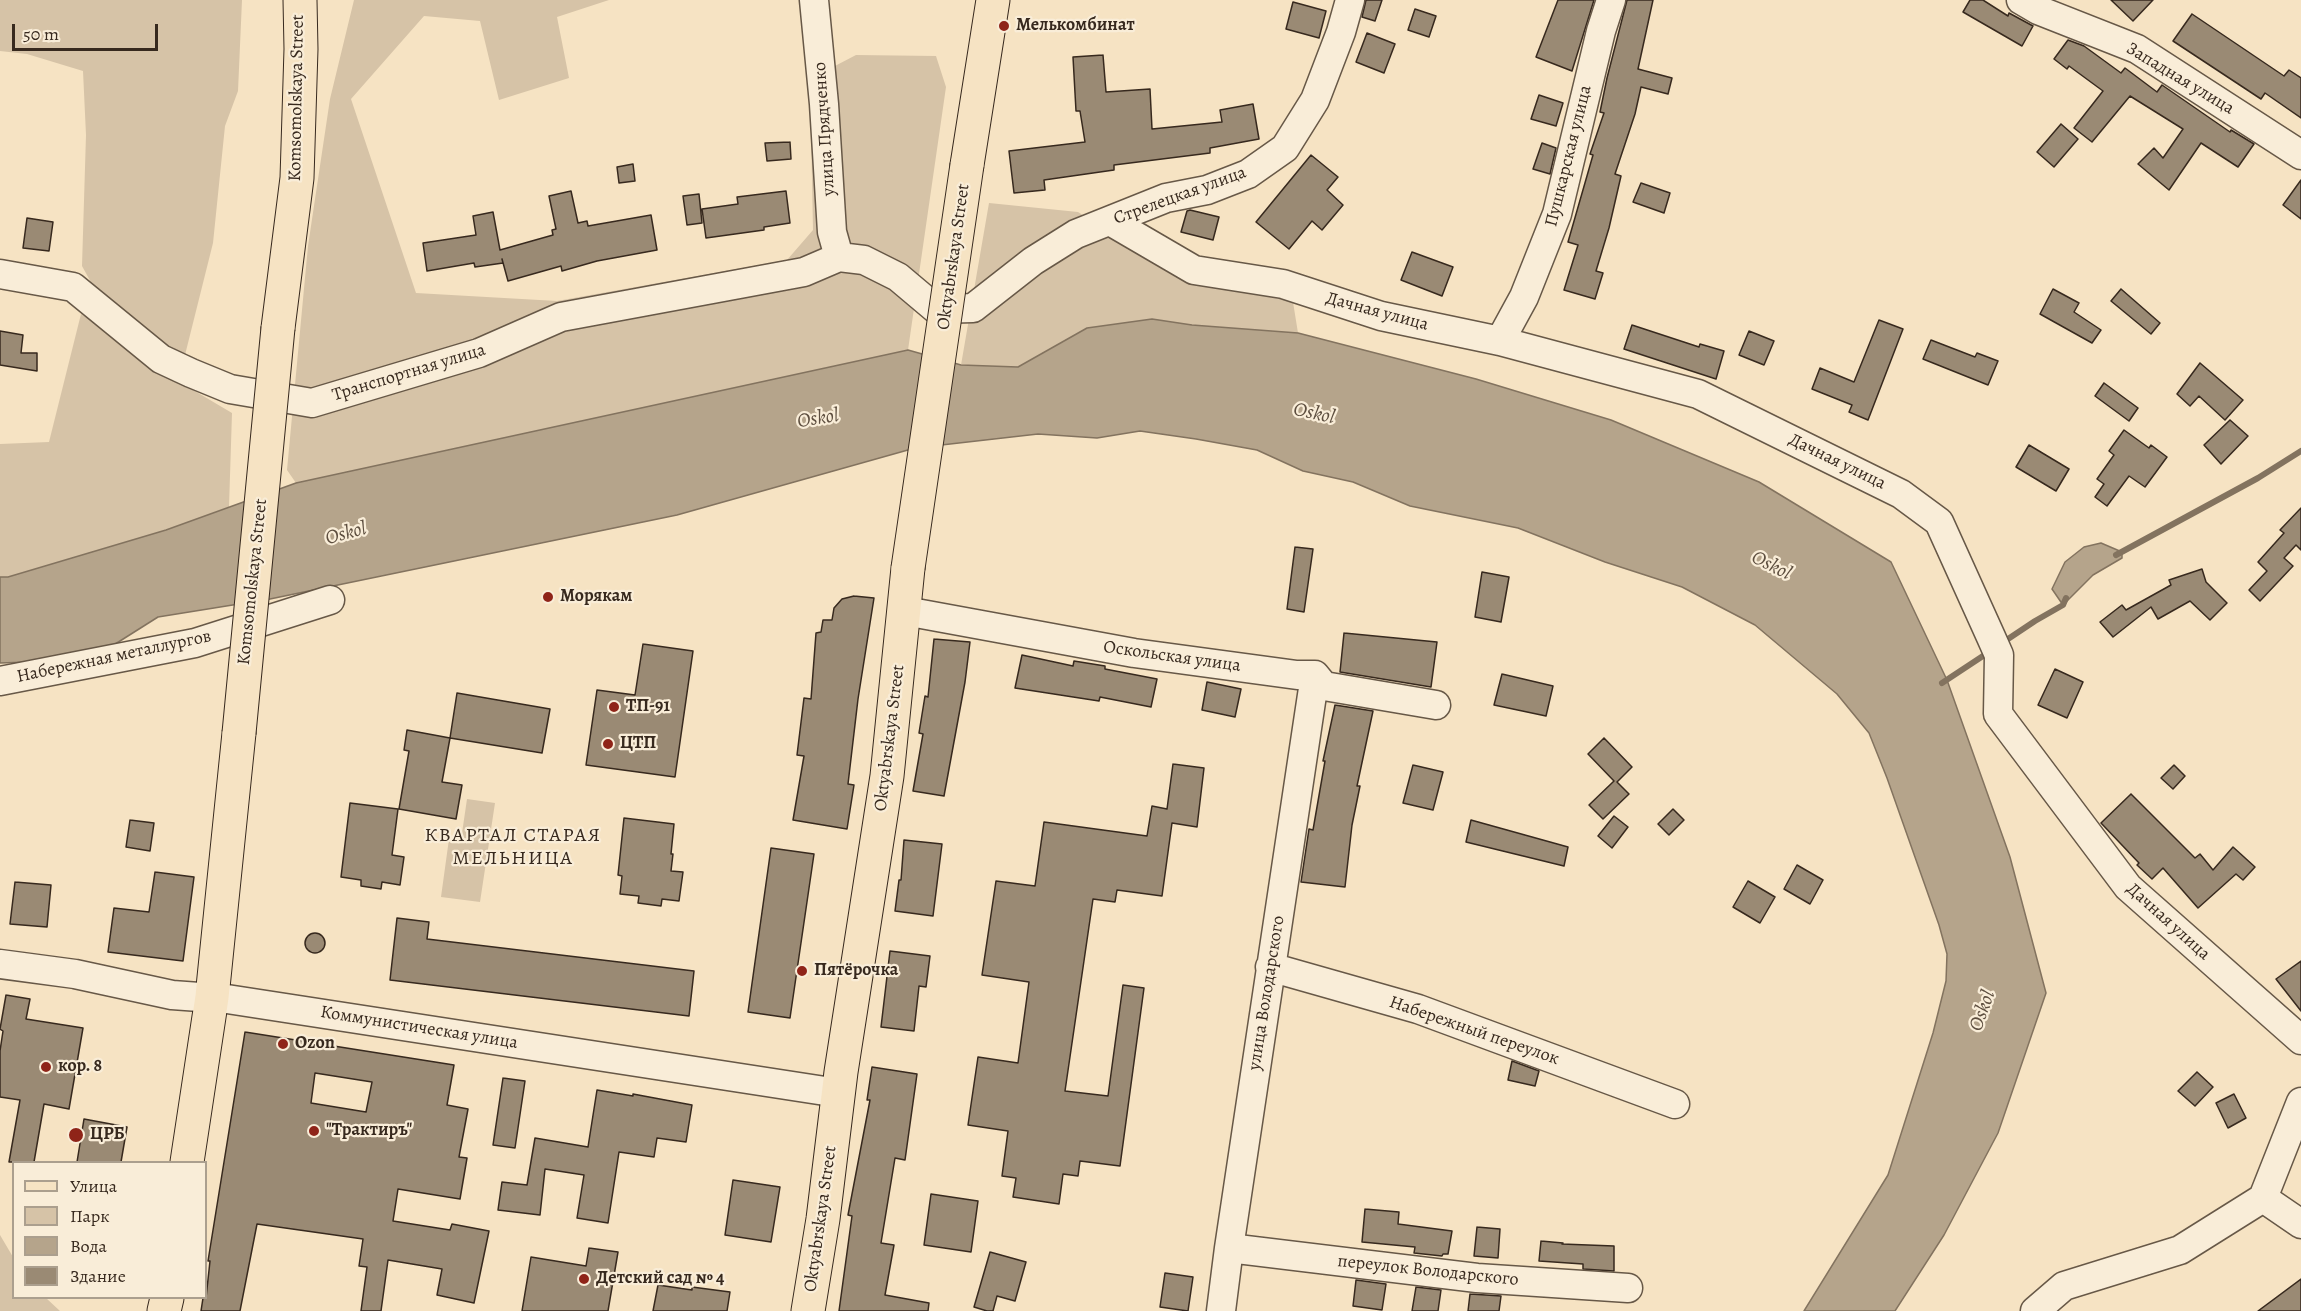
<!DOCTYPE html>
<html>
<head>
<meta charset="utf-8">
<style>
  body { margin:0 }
  #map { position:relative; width:2301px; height:1311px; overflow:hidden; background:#f6e3c3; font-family:Alegreya,serif }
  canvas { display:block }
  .legend { position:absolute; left:12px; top:1161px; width:195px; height:138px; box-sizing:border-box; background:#f9edd8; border:2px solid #ab9f8e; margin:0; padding:8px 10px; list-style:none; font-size:18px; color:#37291e }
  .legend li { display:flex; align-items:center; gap:12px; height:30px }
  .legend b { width:30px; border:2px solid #ab9f8e }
  .scale { position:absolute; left:12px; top:24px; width:146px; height:27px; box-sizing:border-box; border:3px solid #37291e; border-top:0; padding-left:8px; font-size:18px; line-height:21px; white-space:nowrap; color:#37291e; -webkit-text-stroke:4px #f9edd8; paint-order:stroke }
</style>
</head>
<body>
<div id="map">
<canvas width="2301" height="1311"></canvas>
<ul class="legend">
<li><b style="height:8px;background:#f6e3c3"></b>Улица</li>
<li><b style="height:16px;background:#d6c3a7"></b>Парк</li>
<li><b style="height:16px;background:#b5a48b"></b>Вода</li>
<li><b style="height:16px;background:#9a8a74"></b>Здание</li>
</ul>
<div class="scale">50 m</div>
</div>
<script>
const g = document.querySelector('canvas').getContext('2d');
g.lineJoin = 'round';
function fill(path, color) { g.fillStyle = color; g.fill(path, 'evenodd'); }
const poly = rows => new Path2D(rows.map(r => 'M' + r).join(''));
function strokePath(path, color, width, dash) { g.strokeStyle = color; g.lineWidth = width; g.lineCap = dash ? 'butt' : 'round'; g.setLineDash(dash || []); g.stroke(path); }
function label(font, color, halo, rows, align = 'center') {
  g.font = font + ' Alegreya,serif'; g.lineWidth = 4.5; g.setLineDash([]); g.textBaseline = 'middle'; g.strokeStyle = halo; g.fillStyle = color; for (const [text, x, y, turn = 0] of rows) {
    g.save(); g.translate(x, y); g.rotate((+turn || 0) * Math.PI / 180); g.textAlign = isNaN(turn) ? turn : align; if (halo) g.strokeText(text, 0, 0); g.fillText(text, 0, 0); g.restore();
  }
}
const green = poly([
  [0,0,242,0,238,91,225,126,213,243,184,359,98,295,82,266,86,135,83,71,27,54,0,51],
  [354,0,609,0,557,17,569,78,499,100,480,21,424,16,351,99,416,293,557,301,787,260,813,230,810,79,856,55,936,56,946,87,908,350,296,483,287,470,308,246,330,99],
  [989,203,1078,212,1178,276,1293,302,1298,333,1192,325,1152,319,1087,328,1018,367,961,365],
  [81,314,98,324,171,377,232,413,229,507,166,530,8,577,0,577,0,444,49,442],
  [467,799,495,803,480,902,441,897,449,839,461,840],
  [0,1235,13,1257,14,1298,46,1298,60,1311,0,1311]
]);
const water = poly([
  [1152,319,1192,325,1298,333,1476,379,1611,420,1759,482,1891,562,1947,680,2010,857,2046,993,1998,1133,1944,1235,1895,1311,1804,1311,1888,1175,1933,1033,1946,981,1947,954,1939,925,1887,778,1869,733,1837,694,1755,625,1682,587,1605,562,1518,528,1410,506,1353,482,1303,471,1257,450,1196,439,1140,431,1097,438,1038,434,915,448,677,515,270,599,158,617,101,653,57,661,0,663,0,577,8,577,166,530,296,483,908,350,961,365,1018,367,1087,328,1152,319],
  [2101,543,2122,552,2122,558,2093,575,2063,605,2052,589,2065,562,2084,547,2101,543]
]);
const stream = poly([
  [2116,555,2258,478,2301,451],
  [2002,643,2035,621,2063,605,2066,598],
  [1942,683,1989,652]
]);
const building = poly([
  [1366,0,1382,0,1375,21,1362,17,1366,0],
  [1558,0,1594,0,1572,71,1536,57,1558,0],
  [1627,0,1653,0,1638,69,1672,78,1668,94,1641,87,1635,114,1615,174,1621,176,1609,228,1596,271,1603,273,1595,299,1564,290,1578,245,1568,242,1593,155,1590,154,1604,113,1600,112,1607,78,1627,0],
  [1970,0,1983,0,2008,16,2009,13,2033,26,2022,46,1963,12,1970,0],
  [2111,0,2153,0,2133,21,2111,0],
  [1293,2,1326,11,1319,38,1286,29,1293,2],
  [1415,9,1436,16,1429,37,1408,30,1415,9],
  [2192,14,2284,76,2289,70,2301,78,2301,118,2265,93,2261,99,2173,41,2192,14],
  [1367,33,1395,44,1384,73,1356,62,1367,33],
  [2068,40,2084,46,2121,73,2125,68,2157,92,2162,85,2230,132,2231,130,2254,144,2238,167,2201,143,2169,190,2138,164,2154,148,2163,158,2183,129,2130,96,2092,142,2074,128,2103,91,2069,66,2067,69,2054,59,2068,40],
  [1103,55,1106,92,1150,89,1152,129,1222,122,1220,110,1253,104,1259,139,1210,148,1210,153,1114,165,1114,170,1044,180,1045,190,1014,193,1009,151,1085,142,1080,111,1076,111,1073,57,1103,55],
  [1539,95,1563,103,1556,126,1531,119,1539,95],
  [2061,124,2078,139,2054,167,2037,152,2061,124],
  [790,142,791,159,767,161,765,143,790,142],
  [1542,143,1556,148,1550,174,1533,169,1542,143],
  [1311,155,1338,177,1327,190,1343,205,1322,230,1312,221,1289,249,1256,222,1311,155],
  [633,164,635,181,619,183,617,167,633,164],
  [2301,180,2301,219,2283,205,2301,180],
  [1641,183,1670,193,1664,213,1633,202,1641,183],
  [571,191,578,223,587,221,588,226,651,215,657,250,597,261,562,271,561,266,508,281,502,259,503,263,475,267,474,263,427,271,423,243,476,235,473,216,493,212,500,250,553,235,552,230,556,229,549,196,571,191],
  [786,191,790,223,764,227,764,230,706,238,702,209,738,204,737,197,786,191],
  [699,194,702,223,687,225,683,196,699,194],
  [1190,210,1219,217,1213,240,1181,232,1187,211,1190,210],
  [27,218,53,222,49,251,23,248,27,218],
  [1412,252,1453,267,1442,296,1401,280,1412,252],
  [2053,289,2079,303,2074,312,2101,330,2092,343,2040,314,2053,289],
  [2121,289,2160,323,2151,334,2111,301,2121,289],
  [1879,320,1903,329,1868,420,1849,412,1852,405,1812,389,1820,368,1854,382,1879,320],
  [1632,325,1699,347,1700,344,1724,351,1716,379,1624,349,1632,325],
  [0,331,23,335,21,353,37,353,37,371,0,365,0,331],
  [1749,331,1774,341,1764,365,1739,355,1749,331],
  [1931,340,1975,357,1977,353,1998,361,1988,385,1923,359,1931,340],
  [2200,363,2243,400,2225,420,2199,396,2190,406,2177,394,2200,363],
  [2104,383,2138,408,2129,421,2095,396,2104,383],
  [2230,420,2248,436,2221,464,2204,445,2230,420],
  [2124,430,2149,448,2151,445,2167,457,2145,487,2129,476,2107,506,2095,497,2104,484,2097,479,2114,455,2109,451,2124,430],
  [2029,445,2069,469,2056,491,2016,467,2029,445],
  [2301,508,2301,550,2296,545,2284,558,2293,566,2260,601,2249,590,2267,571,2258,562,2284,533,2280,530,2301,508],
  [1295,547,1313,549,1304,612,1287,609,1295,547],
  [2202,569,2206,582,2227,603,2210,620,2190,601,2158,619,2151,607,2113,637,2100,622,2122,605,2126,610,2171,585,2169,580,2202,569],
  [1482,572,1509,577,1501,622,1475,617,1482,572],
  [854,596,874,598,858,699,848,784,854,785,847,829,793,820,804,756,797,755,804,698,811,699,816,633,821,632,823,620,832,620,834,608,842,599,854,596],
  [1344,633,1437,642,1431,687,1340,672,1344,633],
  [934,639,970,642,965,682,944,796,913,791,923,734,919,733,925,696,928,697,934,639],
  [643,644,693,651,675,777,586,765,597,690,635,695,643,644],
  [1022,655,1073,666,1074,661,1105,666,1105,669,1157,679,1151,707,1100,697,1099,701,1015,688,1022,655],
  [2055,669,2083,682,2067,718,2038,705,2055,669],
  [1502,674,1553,686,1546,716,1494,705,1502,674],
  [1207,682,1241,689,1235,717,1202,710,1207,682],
  [457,693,550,709,542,753,450,738,457,693],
  [1335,705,1373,711,1357,786,1360,786,1352,825,1345,887,1301,882,1309,829,1313,830,1325,761,1323,761,1335,705],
  [407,730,450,738,442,782,462,785,456,819,399,809,409,751,404,750,407,730],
  [1604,738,1632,767,1617,782,1629,794,1603,819,1589,805,1614,781,1588,754,1604,738],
  [1173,764,1204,768,1197,827,1172,823,1162,896,1117,890,1115,902,1093,899,1065,1091,1108,1096,1123,985,1144,988,1120,1166,1080,1161,1078,1176,1063,1174,1059,1204,1013,1197,1016,1178,1002,1176,1008,1131,968,1125,978,1057,1018,1063,1029,982,982,975,996,881,1035,886,1044,822,1147,836,1152,806,1167,809,1173,764],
  [1413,765,1443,772,1433,810,1403,803,1413,765],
  [2174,765,2185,776,2173,789,2161,778,2174,765],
  [2131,794,2195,858,2200,854,2213,870,2233,847,2255,867,2243,880,2236,874,2198,908,2163,868,2152,879,2137,865,2139,863,2101,823,2131,794],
  [350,803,398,809,392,855,404,857,400,885,382,882,381,889,361,886,361,880,341,877,350,803],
  [1673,809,1684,820,1669,835,1658,824,1673,809],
  [1614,816,1628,827,1612,848,1598,836,1614,816],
  [624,818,674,824,671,854,673,854,671,871,683,872,679,901,662,899,661,906,638,903,639,896,620,894,622,876,618,875,624,818],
  [130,820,154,823,150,851,126,847,130,820],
  [1471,820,1568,847,1564,866,1466,842,1471,820],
  [904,840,942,844,933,916,895,911,899,880,901,880,904,840],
  [771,848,814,854,790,1018,748,1012,771,848],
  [1797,865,1823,880,1810,904,1784,889,1797,865],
  [155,872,194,877,183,961,108,952,114,908,149,912,155,872],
  [1748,881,1775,897,1760,923,1733,907,1748,881],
  [15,882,51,885,47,927,10,924,15,882],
  [397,918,429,922,427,939,694,971,689,1016,390,980,397,918],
  '305 943a10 10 0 1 1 20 0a10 10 0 1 1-20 0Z',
  [890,951,930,956,926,987,919,986,914,1031,881,1027,890,951],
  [2301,961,2301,1011,2276,979,2301,961],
  [6,995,30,999,26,1019,83,1028,69,1109,44,1104,34,1162,9,1162,20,1100,0,1097,0,1051,3,1031,0,1029,6,995],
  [245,1032,454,1065,447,1105,468,1109,459,1157,467,1158,460,1199,398,1189,393,1221,450,1230,452,1224,489,1231,474,1303,437,1295,442,1269,388,1260,381,1311,361,1311,367,1267,359,1266,363,1239,257,1224,240,1311,201,1311,203,1298,206,1298,210,1261,208,1261,245,1032],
  [315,1073,372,1082,366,1112,311,1103,315,1073],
  [1512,1061,1539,1071,1535,1086,1508,1080,1512,1061],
  [872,1067,917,1074,905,1160,895,1158,881,1243,894,1245,885,1295,929,1303,928,1311,839,1311,852,1216,848,1215,870,1100,867,1100,872,1067],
  [2197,1072,2213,1087,2195,1106,2178,1091,2197,1072],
  [503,1078,525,1081,515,1148,493,1145,503,1078],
  [597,1090,633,1096,633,1094,692,1105,686,1142,657,1138,654,1157,619,1152,608,1223,577,1218,584,1175,545,1169,540,1215,498,1210,502,1182,527,1185,535,1138,588,1147,597,1090],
  [2234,1094,2246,1118,2228,1128,2216,1103,2234,1094],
  [84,1119,127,1127,121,1162,77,1162,84,1119],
  [733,1180,780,1187,771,1242,725,1235,733,1180],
  [931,1194,978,1201,971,1252,924,1245,931,1194],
  [1365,1209,1399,1212,1398,1224,1452,1231,1448,1254,1443,1254,1442,1256,1414,1253,1415,1247,1362,1242,1365,1209],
  [1477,1227,1500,1229,1498,1258,1474,1256,1477,1227],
  [1541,1241,1563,1243,1562,1244,1614,1246,1614,1271,1583,1269,1583,1264,1539,1261,1541,1241],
  [589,1248,618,1252,608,1311,522,1311,531,1257,586,1266,589,1248],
  [990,1252,1026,1262,1015,1301,997,1296,993,1311,987,1311,974,1307,990,1252],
  [1165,1273,1193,1277,1188,1311,1160,1307,1165,1273],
  [2301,1279,2301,1311,2258,1311,2301,1279],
  [1356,1280,1386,1284,1382,1310,1353,1306,1356,1280],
  [658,1285,692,1290,692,1287,730,1292,727,1311,653,1311,658,1285],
  [1416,1287,1441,1290,1438,1311,1412,1311,1416,1287],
  [1470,1294,1501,1296,1499,1311,1468,1311,1470,1294]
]);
const minor = poly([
  [814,0,824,104,832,232,839,257],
  [2021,0,2038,10,2137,49,2301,155],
  [1110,221,1194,270,1283,284,1381,316,1500,341,1698,394,1901,494,1939,522,1991,637,1999,655,1998,714,2128,887,2301,1040],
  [839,257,864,260,898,277,936,309,973,308,1033,261,1076,234,1166,198,1207,190,1248,174,1285,148,1315,100,1341,32,1350,0],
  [0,274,73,287,161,359,191,373,230,389,312,403,479,353,561,317,804,272,839,257],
  [1500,341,1524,297,1557,214,1601,31,1611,0],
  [905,611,1134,653,1297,675,1315,675,1324,686,1436,705],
  [0,681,195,643,330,600],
  [0,964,75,974,172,995,227,999,838,1093],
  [1270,967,1418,1009,1675,1104],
  [2263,1198,2301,1224],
  [1229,1248,1477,1278,1628,1288],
  [1221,1311,1229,1248,1315,675],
  [2035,1311,2064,1286,2180,1250,2263,1198,2301,1102]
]);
const major = poly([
  [967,165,993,0],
  [278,328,297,178,301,49,300,0],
  [187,1162,212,997,239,733],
  [164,1311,167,1298],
  [808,1311,823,1219,841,1072,887,776,908,568]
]);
const majorBridge = poly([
  [908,568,967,165],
  [239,733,278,328]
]);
const markers = [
  [1004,26,6,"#8f2418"],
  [548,597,6,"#8f2418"],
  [614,707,6,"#8f2418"],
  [608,744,6,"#8f2418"],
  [802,971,6,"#8f2418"],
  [283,1044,6,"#8f2418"],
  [46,1067,6,"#8f2418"],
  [314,1131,6,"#8f2418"],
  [76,1135,8,"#8f2418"],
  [584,1279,6,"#8f2418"]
];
const poiNames = [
  ["Мелькомбинат",1016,26],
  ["Морякам",560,597],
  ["ТП-91",626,707],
  ["ЦТП",620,744],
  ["Пятёрочка",814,971],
  ["Ozon",295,1044],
  ["кор. 8",58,1067],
  ["\"Трактиръ\"",326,1131],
  ["ЦРБ",90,1135],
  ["Детский сад № 4",596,1279]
];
const streetNames = [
  ["Западная улица",2180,79,31],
  ["Komsomolskaya Street",297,98,-89],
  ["улица Прядченко",825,129,-94],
  ["Пушкарская улица",1569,156,-76],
  ["Стрелецкая улица",1180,196,-20],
  ["Oktyabrskaya Street",954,257,-82],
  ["Дачная улица",1377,312,15],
  ["Транспортная улица",409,373,-17],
  ["Дачная улица",1837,462,26],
  ["Komsomolskaya Street",253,582,-84],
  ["Набережная металлургов",114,657,-12],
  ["Оскольская улица",1172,657,8],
  ["Oktyabrskaya Street",890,738,-83],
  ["Дачная улица",2168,922,42],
  ["улица Володарского",1267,993,-81],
  ["Коммунистическая улица",419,1028,9],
  ["Набережный переулок",1474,1031,19],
  ["Oktyabrskaya Street",821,1219,-82],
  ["переулок Володарского",1428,1271,6]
];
const waterNames = [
  ["Oskol",1314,414,12],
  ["Oskol",818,419,-9],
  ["Oskol",346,534,-15],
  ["Oskol",1771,566,27],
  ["Oskol",1983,1011,-70]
];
const neighbourhoodNames = [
  ["КВАРТАЛ СТАРАЯ",513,836],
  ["МЕЛЬНИЦА",513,859]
];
fill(green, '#d6c3a7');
fill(water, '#b5a48b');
strokePath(water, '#83735f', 1.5);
strokePath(stream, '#83735f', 6);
fill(building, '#9a8a74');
strokePath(building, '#37291e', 1.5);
strokePath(minor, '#675847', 31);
strokePath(major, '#37291e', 35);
strokePath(minor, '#f9edd8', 28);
strokePath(major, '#f6e3c3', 33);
strokePath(majorBridge, '#37291e', 35, []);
strokePath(majorBridge, '#f6e3c3', 33);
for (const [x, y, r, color] of markers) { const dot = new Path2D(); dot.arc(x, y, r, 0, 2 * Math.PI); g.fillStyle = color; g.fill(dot); strokePath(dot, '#f9edd8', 2); }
label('bold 18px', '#37291e', '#f9edd8', poiNames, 'left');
label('18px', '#37291e', '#f9edd8', streetNames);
label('italic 20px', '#5d4e3f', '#f9edd8', waterNames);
g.letterSpacing = '1.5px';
label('20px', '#37291e', '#f9edd8', neighbourhoodNames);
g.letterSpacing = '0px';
</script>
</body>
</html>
